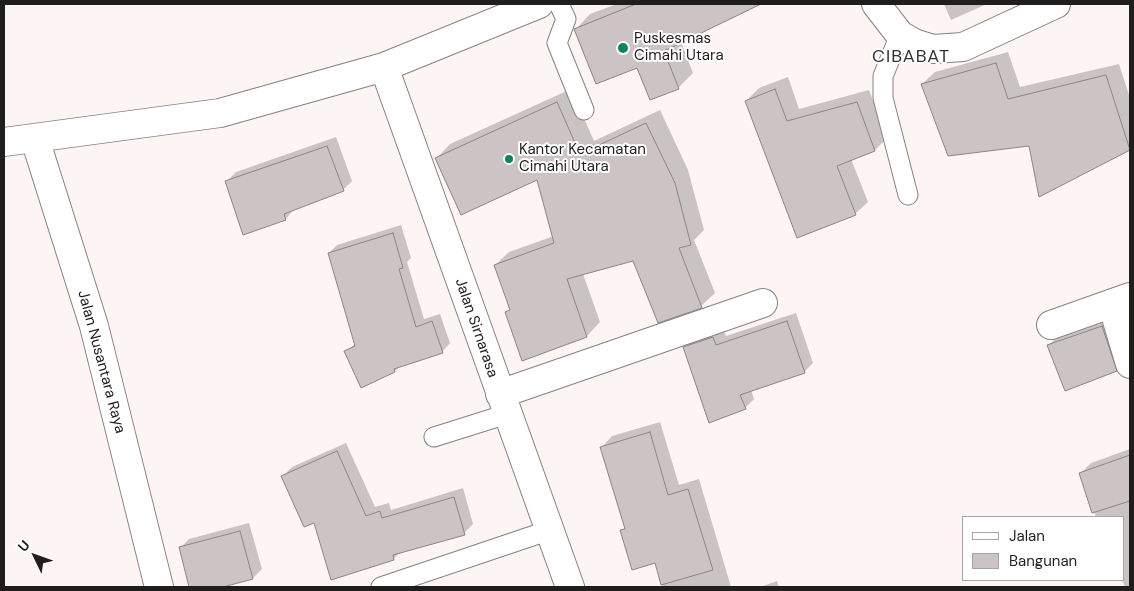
<!DOCTYPE html>
<html>
<head>
<meta charset="utf-8">
<style>
  body { margin:0 }
  #map { position:relative; width:1134px; height:591px; overflow:hidden; background:#fdf4f4; font-family:"DM Sans",sans-serif }
  canvas { display:block }
  .frame { position:absolute; inset:0; border:5px solid #201d1d; pointer-events:none }
  .legend { position:absolute; left:962px; top:516px; width:162px; height:65px; box-sizing:border-box; background:#fff; border:1px solid #a6a5a5; margin:0; padding:6px 9px; list-style:none; font-size:15px; color:#201d1d }
  .legend li { display:flex; align-items:center; gap:10px; height:25px }
  .legend b { width:25px; border:1px solid #a6a5a5 }
  .north { position:absolute; left:10px; top:531px; width:50px; height:50px; -webkit-text-stroke:4px #fff; paint-order:stroke; rotate:312deg; font-size:14px; font-weight:700; line-height:20px; text-align:center; color:#201d1d }
  .north::after { content:''; display:block; margin:auto; width:18px; height:22px; background:#201d1d; clip-path:polygon(50% 0,100% 100%,50% 72%,0 100%) }
</style>
</head>
<body>
<div id="map">
<canvas width="1134" height="591"></canvas>
<div class="frame"></div>
<ul class="legend">
<li><b style="height:6px;background:#fff"></b>Jalan</li>
<li><b style="height:14px;background:#ccc4c4"></b>Bangunan</li>
</ul>
<div class="north">U</div>
</div>
<script>
const g = document.querySelector('canvas').getContext('2d');
g.lineJoin = 'round';
function fill(path, color) { g.fillStyle = color; g.fill(path, 'evenodd'); }
const poly = rows => new Path2D(rows.map(r => 'M' + r).join(''));
function strokePath(path, color, width, dash) { g.strokeStyle = color; g.lineWidth = width; g.lineCap = dash ? 'butt' : 'round'; g.setLineDash(dash || []); g.stroke(path); }
function label(font, color, halo, rows, align = 'center') {
  g.font = font + ' "DM Sans",sans-serif'; g.lineWidth = 4; g.setLineDash([]); g.textBaseline = 'middle'; g.strokeStyle = halo; g.fillStyle = color; for (const [text, x, y, turn = 0] of rows) {
    g.save(); g.translate(x, y); g.rotate((+turn || 0) * Math.PI / 180); g.textAlign = isNaN(turn) ? turn : align; if (halo) g.strokeText(text, 0, 0); g.fillText(text, 0, 0); g.restore();
  }
}
const shadow = poly([
  [617,4,749,4,739,13,681,42,693,73,678,88,576,29,590,14],
  [944,4,987,4,951,20],
  [1008,52,1020,87,1119,64,1130,98,1130,149,1040,195,1030,144,922,84,935,72],
  [788,77,799,109,869,90,887,138,875,150,851,159,868,202,855,214,746,101,759,88],
  [571,89,594,141,660,110,688,170,704,230,694,240,715,293,701,306,634,259,583,274,600,322,587,336,506,313,511,308,495,265,509,252,554,236,538,178,437,158,450,144],
  [336,137,352,181,343,190,294,209,286,219,227,181,236,172],
  [401,225,411,258,407,262,424,319,440,314,450,343,442,352,401,365,395,371,346,352,356,343,329,253,337,245],
  [796,313,813,363,804,372,751,390,754,399,745,408,684,348,693,339,722,328,726,336],
  [1111,317,1125,361,1116,370,1049,345,1058,336],
  [660,422,679,485,699,479,731,587,663,587,656,561,621,531,626,526,602,447,612,436],
  [346,443,375,507,389,503,391,510,463,488,473,524,464,533,401,552,393,559,315,521,283,476,292,467],
  [1130,449,1130,587,1125,587,1122,580,1123,517,1096,517,1080,474,1091,463],
  [249,523,262,569,253,578,218,587,191,587,180,548,189,539],
  [777,581,779,587,760,587]
]);
const building = poly([
  [636,4,761,4,664,51,679,89,650,100,637,68,596,84,574,29,636,4],
  [996,63,1008,99,1106,75,1130,150,1039,197,1029,146,948,156,921,84,996,63],
  [775,89,787,121,857,102,875,151,837,166,856,215,797,238,745,101,775,89],
  [557,102,580,154,646,123,675,183,691,245,679,248,702,308,658,323,633,261,567,279,587,337,522,361,505,312,510,310,494,265,554,243,537,180,461,215,435,158,557,102],
  [327,146,344,191,284,214,286,220,243,235,225,181,327,146],
  [393,233,403,268,399,269,416,327,432,321,443,353,394,369,395,372,361,388,344,351,355,346,328,253,393,233],
  [787,321,805,373,740,395,746,409,709,423,683,347,713,337,716,345,787,321],
  [1102,326,1117,371,1065,391,1047,345,1102,326],
  [650,432,668,495,688,489,713,570,661,585,655,563,632,570,620,530,625,529,600,447,650,432],
  [337,451,366,516,380,511,382,518,454,497,465,535,393,555,394,560,331,580,314,523,304,527,281,476,337,451],
  [1130,455,1130,501,1092,513,1079,473,1130,455],
  [240,531,253,579,223,587,189,587,179,547,240,531]
]);
const lane = poly([
  [559,4,566,19,557,43,584,110],
  [900,35,883,76,883,98,908,195],
  [434,437,507,414],
  [381,587,550,530]
]);
const street = poly([
  [35,139,94,326,159,587],
  [1112,304,1130,364],
  [1051,325,1130,297],
  [500,394,763,303]
]);
const secondary = poly([
  [876,4,900,35,914,43,933,49,963,47,1056,4],
  [384,67,570,587],
  [4,142,220,113,384,67,539,4]
]);
const markers = [
  [623,48,6,"#0c8363"],
  [509,159,5,"#0c8363"]
];
const poiNames = [
  ["Puskesmas",634,39],
  ["Cimahi Utara",634,56],
  ["Kantor Kecamatan",519,150],
  ["Cimahi Utara",519,167]
];
const streetNames = [
  ["Jalan Sirnarasa",476,328,71],
  ["Jalan Nusantara Raya",101,362,75]
];
const quarterNames = [
  ["CIBABAT",911,57]
];
fill(shadow, '#0003');
fill(building, '#ccc4c4');
strokePath(building, '#8c8484', 1);
strokePath(lane, '#888181', 21);
strokePath(street, '#888181', 30);
strokePath(secondary, '#888181', 30);
strokePath(lane, '#fff', 19);
strokePath(street, '#fff', 28);
strokePath(secondary, '#fff', 28);
for (const [x, y, r, color] of markers) { const dot = new Path2D(); dot.arc(x, y, r, 0, 2 * Math.PI); g.fillStyle = color; g.fill(dot); strokePath(dot, '#fff', 2); }
label('15px', '#201d1d', '#fff', poiNames, 'left');
label('15px', '#201d1d', '#fff', streetNames);
g.letterSpacing = '1px';
label('18px', '#373030', '#fff', quarterNames);
g.letterSpacing = '0px';
</script>
</body>
</html>
